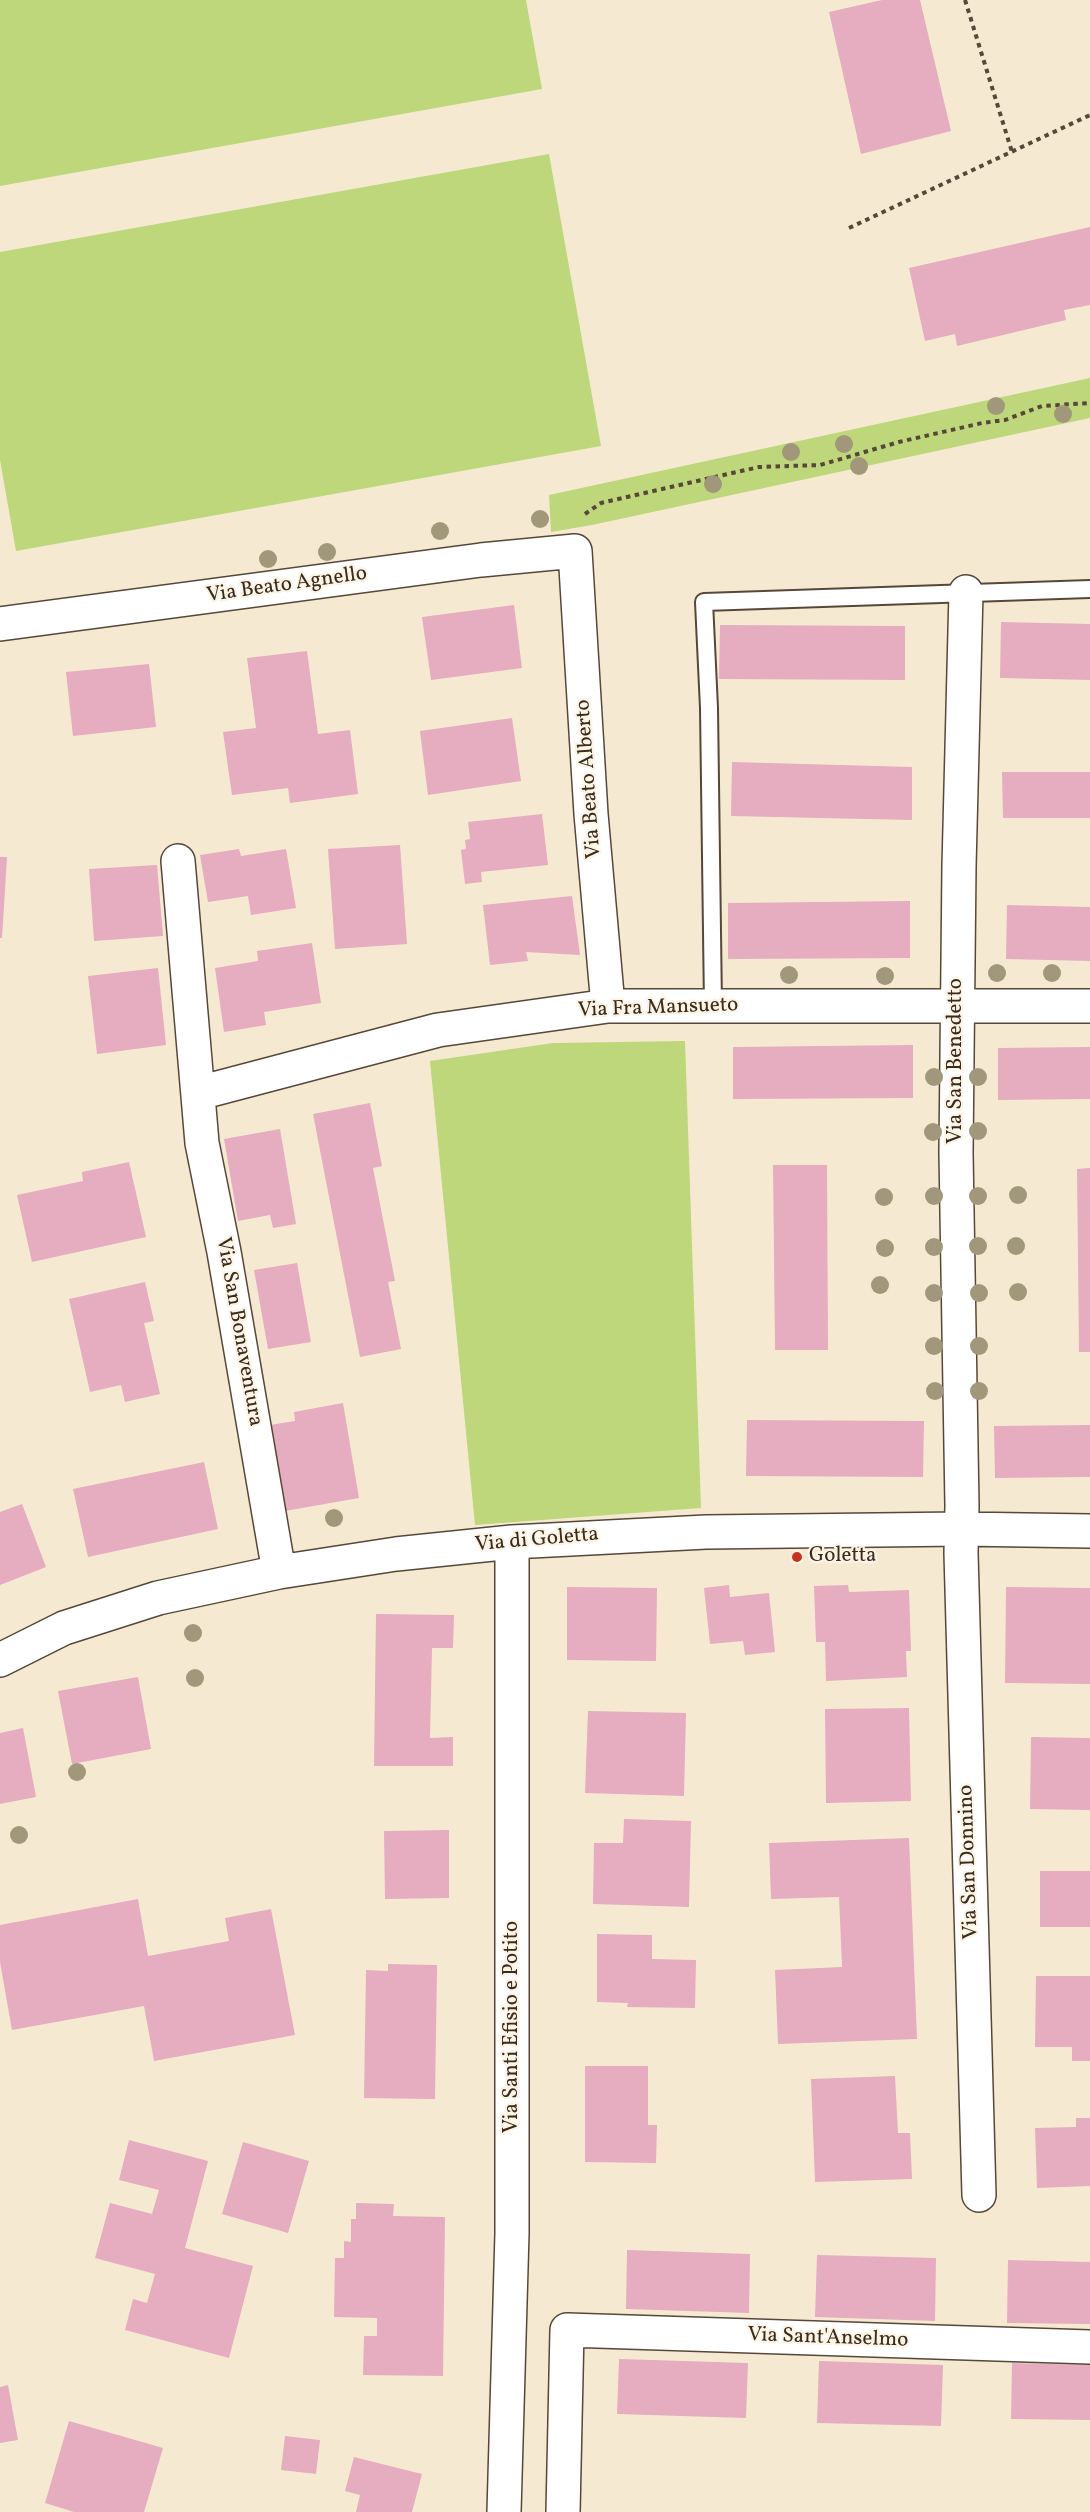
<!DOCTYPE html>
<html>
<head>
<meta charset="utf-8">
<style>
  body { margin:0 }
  canvas { display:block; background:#f5ead1 }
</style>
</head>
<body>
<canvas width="1090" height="2512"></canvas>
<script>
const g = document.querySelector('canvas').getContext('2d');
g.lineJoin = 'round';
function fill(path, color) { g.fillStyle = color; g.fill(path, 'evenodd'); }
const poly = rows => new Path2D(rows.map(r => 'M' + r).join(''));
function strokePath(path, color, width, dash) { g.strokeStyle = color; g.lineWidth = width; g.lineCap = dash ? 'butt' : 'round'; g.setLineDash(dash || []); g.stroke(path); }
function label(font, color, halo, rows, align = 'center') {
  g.font = font + ' Vollkorn,serif'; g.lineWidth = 4.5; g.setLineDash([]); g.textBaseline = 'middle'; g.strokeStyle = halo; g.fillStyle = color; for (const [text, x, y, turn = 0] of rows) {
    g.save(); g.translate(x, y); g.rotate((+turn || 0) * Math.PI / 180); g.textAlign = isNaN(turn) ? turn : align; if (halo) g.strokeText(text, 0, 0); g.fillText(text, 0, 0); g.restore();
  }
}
const green = poly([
  [0,0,526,0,542,89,0,186],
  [549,154,601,446,16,551,0,460,0,252],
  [1090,378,1090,418,592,525,551,532,549,495],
  [685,1041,701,1508,475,1525,430,1061,553,1043]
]);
const building = poly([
  [882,0,920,0,951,131,861,154,829,12],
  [1090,227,1090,305,1064,310,1066,320,957,346,955,334,925,341,909,268],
  [514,605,522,668,431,680,422,617],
  [1001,622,1090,624,1090,680,1000,678],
  [720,625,905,626,905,680,719,679],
  [307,651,318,734,350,730,358,794,290,803,288,788,232,795,223,732,256,728,247,658],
  [149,664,156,727,73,736,66,672],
  [512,718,521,781,428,795,420,731],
  [732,762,912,767,912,820,731,816],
  [1002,772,1090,772,1090,818,1003,818],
  [542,814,548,865,481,872,482,882,465,884,461,850,466,849,465,840,470,839,468,822],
  [400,845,407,944,335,949,328,849],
  [239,849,241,856,286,849,296,908,251,915,248,896,208,902,200,855],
  [0,857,7,857,2,938,0,938],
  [157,865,163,936,94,941,89,869],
  [572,896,580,955,526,952,528,961,490,965,483,905],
  [910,901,910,958,728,959,728,903],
  [1007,905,1090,907,1090,961,1006,959],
  [312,943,321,1003,264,1012,266,1025,224,1032,215,968,258,961,257,951],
  [158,968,166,1045,97,1054,88,976],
  [913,1045,913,1098,733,1099,733,1047],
  [1090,1047,1090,1099,998,1100,998,1048],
  [370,1103,382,1166,373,1168,395,1281,388,1282,401,1349,360,1357,313,1114],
  [280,1129,296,1224,273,1228,270,1215,238,1221,224,1139],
  [129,1162,146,1237,32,1262,17,1195,83,1181,82,1172],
  [773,1165,827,1165,828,1350,775,1350],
  [1090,1168,1090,1352,1079,1352,1077,1169],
  [297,1263,311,1342,268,1349,254,1270],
  [145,1282,154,1321,144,1323,160,1394,125,1402,121,1385,90,1392,69,1299],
  [343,1403,359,1498,285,1511,270,1425,295,1421,294,1412],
  [747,1420,924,1421,923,1477,746,1476],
  [1090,1425,1090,1477,995,1478,994,1426],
  [204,1462,218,1529,88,1557,73,1489],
  [22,1504,46,1567,0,1585,0,1512],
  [729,1585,730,1597,769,1593,775,1652,745,1655,743,1641,710,1644,704,1588],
  [848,1585,849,1592,909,1590,911,1651,906,1651,907,1677,826,1681,825,1642,816,1642,814,1586],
  [567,1587,657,1588,656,1661,567,1660],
  [1006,1587,1090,1588,1090,1684,1005,1683],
  [376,1614,454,1615,453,1648,432,1648,430,1738,453,1737,453,1766,374,1766],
  [138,1677,151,1749,72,1764,58,1691],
  [909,1708,911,1801,826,1803,825,1709],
  [588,1711,686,1713,684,1796,585,1793],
  [23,1728,36,1797,0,1804,0,1733],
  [1031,1737,1090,1738,1090,1810,1030,1809],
  [624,1819,691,1821,689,1907,593,1904,594,1843,623,1843],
  [449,1830,449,1898,385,1899,384,1831],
  [909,1838,917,2039,778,2044,775,1970,842,1967,839,1897,771,1899,769,1843],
  [1040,1871,1090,1871,1090,1927,1040,1927],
  [138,1899,148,1956,229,1941,225,1918,271,1909,295,2035,154,2061,144,2006,12,2030,0,1962,0,1925],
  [597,1934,652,1935,652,1959,696,1960,695,2008,627,2007,628,2003,597,2002],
  [388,1964,437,1965,435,2099,364,2098,366,1970,388,1971],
  [1036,1976,1090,1976,1090,2061,1072,2061,1072,2047,1035,2047],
  [585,2066,648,2066,648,2125,657,2125,656,2163,585,2162],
  [895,2076,898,2133,910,2133,912,2179,815,2182,811,2079],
  [1076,2118,1090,2118,1090,2186,1037,2188,1035,2128,1076,2127],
  [129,2140,208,2161,185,2248,253,2266,229,2358,125,2330,133,2299,147,2303,155,2274,95,2258,110,2203,152,2214,159,2190,119,2180],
  [243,2142,309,2161,288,2233,222,2214],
  [356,2203,394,2204,393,2216,445,2217,443,2376,363,2375,364,2336,377,2336,377,2318,334,2317,335,2258,344,2258,344,2241,351,2242,351,2219,356,2219],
  [627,2250,750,2254,749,2313,626,2309],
  [817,2255,936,2258,935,2321,815,2317],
  [1008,2260,1090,2262,1090,2324,1007,2323],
  [619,2359,748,2363,746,2418,617,2414],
  [819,2361,943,2365,941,2426,817,2423],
  [1012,2363,1090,2365,1090,2420,1011,2419],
  [8,2385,18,2440,0,2443,0,2387],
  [69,2421,163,2448,144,2512,74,2512,45,2503],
  [285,2436,320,2440,316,2474,281,2470],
  [354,2457,422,2474,412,2512,356,2512,360,2495,345,2491]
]);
const path = poly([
  [965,0,1012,152],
  [849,228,1090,115],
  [585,514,601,503,759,467,820,465,899,442,982,423,1005,420,1042,406,1090,403]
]);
const service = poly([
  [713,1006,709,708,704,602,1090,589]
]);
const minor = poly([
  [966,592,959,866,956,1153,962,1506,961,1553,979,2195],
  [0,624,481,560,575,551,591,814,608,1006],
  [178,861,202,1143,224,1252,279,1572],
  [199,1093,438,1030,608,1006,1090,1006],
  [0,1660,64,1628,158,1598,279,1572,396,1554,512,1542,706,1532,962,1529,1090,1531],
  [504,2512,512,2233,512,1542],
  [563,2512,567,2330,1090,2347]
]);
const trees = [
  [996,406],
  [1063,414],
  [844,444],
  [791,452],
  [859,466],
  [713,484],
  [540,519],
  [440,531],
  [327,552],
  [268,559],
  [997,973],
  [1052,973],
  [789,975],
  [885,976],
  [934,1077],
  [978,1077],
  [978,1131],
  [933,1132],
  [1018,1195],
  [934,1196],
  [978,1196],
  [884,1197],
  [978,1246],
  [1016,1246],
  [934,1247],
  [885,1248],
  [880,1285],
  [1018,1292],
  [934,1293],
  [979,1293],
  [934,1346],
  [979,1346],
  [935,1391],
  [979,1391],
  [334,1518],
  [193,1633],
  [195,1678],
  [77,1772],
  [19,1835]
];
const markers = [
  [797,1557,6,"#c8321e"]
];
const streetNames = [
  ["Via Beato Agnello",287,586,-8],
  ["Via Beato Alberto",590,779,-94],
  ["Via Fra Mansueto",658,1009,-2],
  ["Via San Benedetto",957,1061,-90],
  ["Via San Bonaventura",238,1332,80],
  ["Via di Goletta",537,1541,-5],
  ["Via San Donnino",970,1862,-92],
  ["Via Santi Efisio e Potito",513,2027,-90],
  ["Via Sant'Anselmo",828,2339,2]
];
const poiNames = [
  ["Goletta",809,1557]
];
fill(green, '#bed77b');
fill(building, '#e6acc0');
strokePath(service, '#574739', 20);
strokePath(minor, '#574739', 36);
strokePath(path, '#574739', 4, [4.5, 4.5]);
strokePath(service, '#fff', 16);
strokePath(minor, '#fff', 33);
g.fillStyle = '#a1987b';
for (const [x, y] of trees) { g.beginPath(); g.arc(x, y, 9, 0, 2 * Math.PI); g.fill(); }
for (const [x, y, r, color] of markers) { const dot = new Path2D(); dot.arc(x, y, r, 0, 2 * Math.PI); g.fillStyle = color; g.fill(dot); strokePath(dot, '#fcf5e5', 2); }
label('21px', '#3b2a1e', '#fcf5e5', streetNames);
label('21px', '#3b2a1e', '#fcf5e5', poiNames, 'left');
</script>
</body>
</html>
